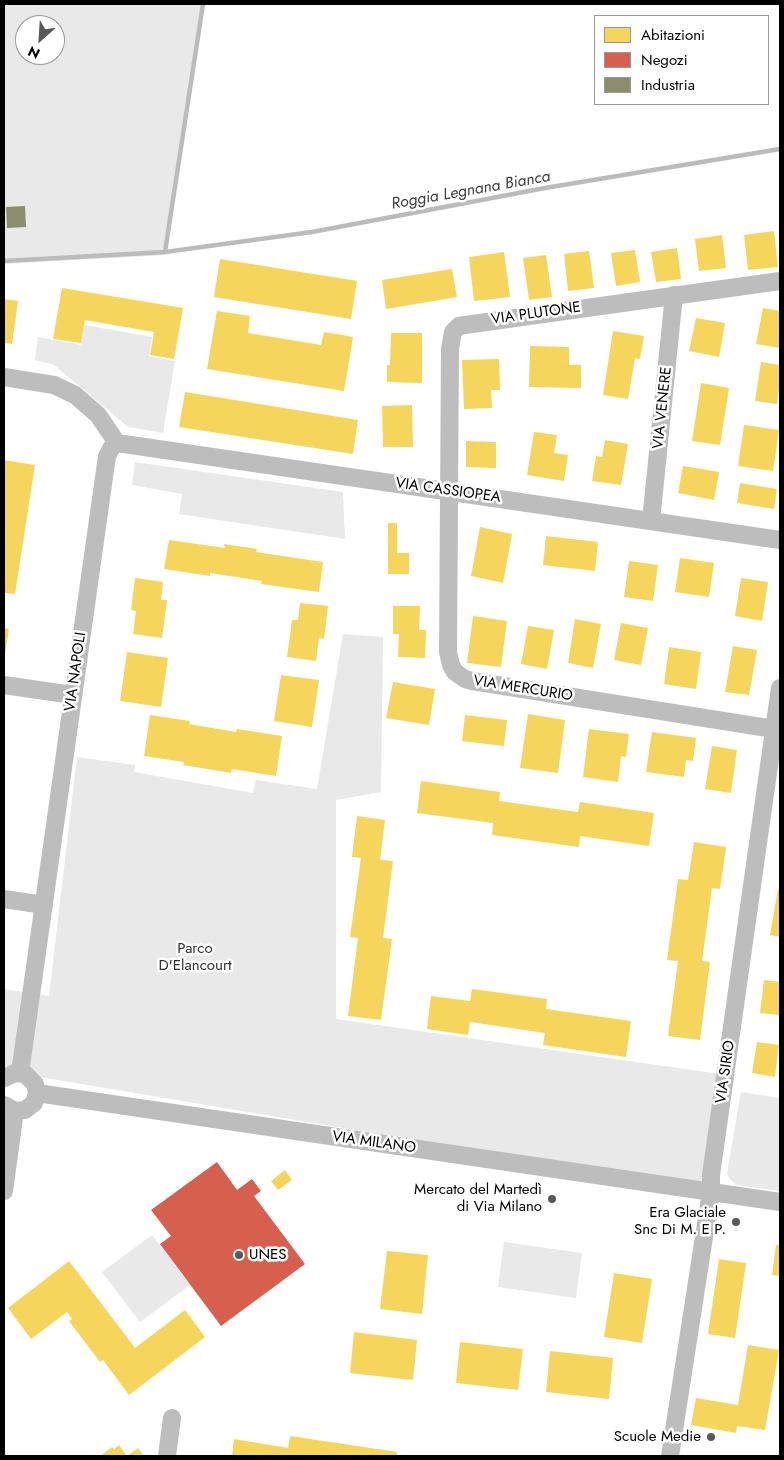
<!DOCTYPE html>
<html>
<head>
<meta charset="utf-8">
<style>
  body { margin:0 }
  #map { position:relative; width:784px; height:1460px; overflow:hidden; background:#fff; font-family:Jost,sans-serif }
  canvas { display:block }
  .frame { position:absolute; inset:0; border:5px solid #000; pointer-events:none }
  .legend { position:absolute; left:594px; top:15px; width:175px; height:90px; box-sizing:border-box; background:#fff; border:1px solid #999; margin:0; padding:6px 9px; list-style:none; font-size:15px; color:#000 }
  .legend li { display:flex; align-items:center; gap:10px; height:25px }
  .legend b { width:25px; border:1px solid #999 }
  .north { position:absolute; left:15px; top:15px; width:50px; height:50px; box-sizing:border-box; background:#fff; border:1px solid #999; border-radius:50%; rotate:206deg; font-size:14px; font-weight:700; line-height:20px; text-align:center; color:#000 }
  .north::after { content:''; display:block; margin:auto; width:18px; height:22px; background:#595959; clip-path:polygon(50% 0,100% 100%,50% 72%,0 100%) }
</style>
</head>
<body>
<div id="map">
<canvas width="784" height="1460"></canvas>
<div class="frame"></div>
<ul class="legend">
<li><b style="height:14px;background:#f6d55c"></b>Abitazioni</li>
<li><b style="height:14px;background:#d6604d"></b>Negozi</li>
<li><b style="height:14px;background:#8c8c6e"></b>Industria</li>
</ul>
<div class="north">N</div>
</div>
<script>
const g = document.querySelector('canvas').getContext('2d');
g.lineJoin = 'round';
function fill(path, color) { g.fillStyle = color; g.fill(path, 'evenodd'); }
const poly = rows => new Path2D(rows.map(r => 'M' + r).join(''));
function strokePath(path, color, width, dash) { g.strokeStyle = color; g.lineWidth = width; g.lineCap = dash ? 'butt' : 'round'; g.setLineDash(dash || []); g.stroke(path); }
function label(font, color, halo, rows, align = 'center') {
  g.font = font + ' Jost,sans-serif'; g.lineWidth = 5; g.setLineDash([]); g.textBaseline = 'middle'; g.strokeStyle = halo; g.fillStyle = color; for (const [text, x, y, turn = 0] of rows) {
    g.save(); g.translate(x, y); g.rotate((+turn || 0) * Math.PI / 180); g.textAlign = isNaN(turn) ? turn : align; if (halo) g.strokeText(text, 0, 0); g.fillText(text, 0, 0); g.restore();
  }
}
const green = poly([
  [4,4,204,4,166,255,4,264],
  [25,25,55,25,55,55,25,55],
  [84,325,152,337,149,356,175,361,163,433,128,427,54,365,35,360,38,337,81,345],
  [135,462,343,492,345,539,179,514,182,494,132,485],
  [343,634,383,637,381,792,336,800,336,1019,720,1074,706,1189,4,1071,4,989,49,996,77,757,135,765,134,772,253,793,256,780,317,789],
  [741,1092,780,1098,780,1191,736,1185,729,1178,727,1173],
  [152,1235,190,1285,140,1322,102,1272],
  [504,1242,582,1253,576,1298,498,1287]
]);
const homes = poly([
  [774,231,778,267,748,270,744,235],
  [722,235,726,268,699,271,695,239],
  [677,248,681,279,656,282,651,252],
  [635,250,640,282,616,286,611,253],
  [589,251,594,288,568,291,564,254],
  [504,252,510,297,474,301,469,257],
  [546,255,552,297,529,300,523,258],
  [220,259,357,281,351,319,214,297],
  [452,269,457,297,386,309,382,280],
  [62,288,183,308,174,359,150,355,154,332,85,320,81,343,53,339],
  [4,299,18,301,12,344,4,343],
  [763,308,780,311,780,348,756,344],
  [217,311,250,316,248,333,321,345,324,332,353,337,344,391,207,369],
  [696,318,725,323,719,357,689,351],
  [613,331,644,336,640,359,635,358,628,399,603,395],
  [391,333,422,333,422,383,387,382,387,365,390,365],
  [530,346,569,347,569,365,581,365,581,388,529,387],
  [499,359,500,390,491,390,492,408,464,409,462,360],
  [761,362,780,365,780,381,777,404,755,401],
  [701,383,729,388,720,445,692,441],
  [185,392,358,420,353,454,179,427],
  [412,405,413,447,383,447,382,406],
  [744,425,779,430,773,471,738,466],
  [534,432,557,435,554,453,568,455,564,481,527,475],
  [605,440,628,444,621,485,592,481,596,456,602,457],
  [466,441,496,442,496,468,466,467],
  [4,460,35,465,15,594,4,593],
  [683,466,719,472,714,500,678,493],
  [740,483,777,489,774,509,737,503],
  [388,523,397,523,397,553,409,553,409,574,388,574],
  [480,527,512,534,503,583,471,576],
  [546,536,598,542,595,571,543,565],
  [169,540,225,548,224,544,257,549,256,552,323,562,319,592,261,584,262,581,210,573,210,576,164,569],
  [680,558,714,563,709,597,675,592],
  [629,561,658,565,653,601,624,597],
  [135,578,163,582,161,600,167,600,162,638,133,634,136,611,131,610],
  [741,578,768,582,762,621,735,616],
  [300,603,328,606,324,639,319,638,316,661,287,657,292,620,298,620],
  [393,606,420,606,419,630,426,630,425,658,398,657,399,634,393,634],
  [473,616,507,621,501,667,467,663],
  [575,619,601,624,593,668,568,663],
  [621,623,648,628,641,665,614,660],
  [528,626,554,630,547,669,521,664],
  [4,628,9,629,5,654,4,654],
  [733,646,757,650,749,695,725,692],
  [669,647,701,652,696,689,664,684],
  [127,652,168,658,161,707,120,701],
  [281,675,319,680,312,727,274,721],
  [393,682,435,689,429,725,386,718],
  [528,714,565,720,558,773,520,768],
  [150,715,190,721,189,724,236,732,237,729,282,736,276,776,232,769,231,773,183,765,184,762,144,756],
  [465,715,507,720,504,746,462,741],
  [589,729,629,734,626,757,621,756,618,782,583,777],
  [652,732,696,738,693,761,686,760,684,777,646,772],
  [712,746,737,750,731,793,705,789],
  [421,781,500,792,499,801,578,812,580,802,654,813,649,846,580,836,579,847,492,835,493,823,417,813],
  [357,816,385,820,380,860,393,861,383,938,392,939,381,1020,348,1016,358,938,350,937,361,858,352,857],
  [694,842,726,847,720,889,712,888,702,961,710,962,700,1040,668,1036,678,961,667,960,678,879,688,880],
  [778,889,780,890,780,937,770,935],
  [764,980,780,982,780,1015,760,1013],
  [472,989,547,999,546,1009,631,1021,626,1057,543,1045,545,1033,470,1022,468,1035,427,1029,431,996,470,1001],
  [757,1042,779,1045,775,1077,752,1073],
  [285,1170,292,1180,278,1190,271,1181],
  [776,1245,780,1245,780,1276,772,1275],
  [387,1251,428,1255,422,1314,380,1309],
  [719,1259,746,1263,735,1338,708,1334],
  [69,1261,135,1348,185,1310,205,1337,129,1395,103,1360,100,1362,69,1321,72,1319,67,1312,31,1339,8,1308],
  [614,1273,652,1279,642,1343,604,1337],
  [354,1332,417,1340,413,1380,350,1373],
  [460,1342,523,1349,518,1390,456,1383],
  [748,1345,779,1350,765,1430,737,1426,736,1433,691,1425,696,1398,738,1405],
  [550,1351,613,1358,609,1399,546,1392],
  [290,1436,397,1452,397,1456,232,1456,234,1439,288,1448],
  [119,1445,127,1456,138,1448,144,1456,100,1456,112,1447,114,1449]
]);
const shops = poly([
  [217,1162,237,1190,252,1179,261,1191,254,1196,305,1264,221,1326,160,1244,171,1236,151,1210]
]);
const industry = poly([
  [25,206,26,227,7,228,6,207]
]);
const stream = poly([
  [165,252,203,4],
  [4,261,165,252,312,232,545,188,780,149]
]);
const minor = poly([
  [4,377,54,385,75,395,98,415,117,443],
  [117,443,780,540],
  [651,521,674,295],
  [4,685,73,695],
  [774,729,472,681,465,679,455,672,451,665,448,652,450,349,453,332,459,326,465,325,780,281],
  [4,899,44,905],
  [20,1073,107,456,112,447,117,443],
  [4,1078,15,1073,25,1074,35,1084,37,1093,34,1103,25,1110,15,1111,4,1105],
  [37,1093,780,1202],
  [4,1191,15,1111],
  [167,1456,172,1418],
  [670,1456,711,1192,711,1175,780,688]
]);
const markers = [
  [552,1199,5,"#595959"],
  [736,1222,5,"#595959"],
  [239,1255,5,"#595959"],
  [711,1437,5,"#595959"]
];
const streetNames = [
  ["VIA PLUTONE",536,314,-8],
  ["VIA VENERE",663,408,-84],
  ["VIA CASSIOPEA",448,491,8],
  ["VIA NAPOLI",76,672,-82],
  ["VIA MERCURIO",523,689,9],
  ["VIA SIRIO",726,1072,-82],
  ["VIA MILANO",374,1143,8]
];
const parkNames = [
  ["Parco",195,949],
  ["D'Elancourt",195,966]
];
const poiNames = [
  ["Mercato del Martedì",542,1190],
  ["di Via Milano",542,1207],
  ["Era Glaciale",726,1213],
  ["Snc Di M. E P.",726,1230],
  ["UNES",249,1255,"left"],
  ["Scuole Medie",701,1437]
];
const waterNames = [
  ["Roggia Legnana Bianca",471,191,-10]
];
fill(green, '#e9e9e9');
fill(homes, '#f6d55c');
fill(shops, '#d6604d');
fill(industry, '#8c8c6e');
strokePath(stream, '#bbb', 4.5);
strokePath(minor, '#bdbdbd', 18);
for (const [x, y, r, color] of markers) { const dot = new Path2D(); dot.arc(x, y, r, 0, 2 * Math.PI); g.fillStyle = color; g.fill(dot); strokePath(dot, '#fff', 2); }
label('15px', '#000', '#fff', streetNames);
label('15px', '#2e2e2e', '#fff', parkNames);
label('15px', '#000', '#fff', poiNames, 'right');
label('italic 16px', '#3f3f3f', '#fff', waterNames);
</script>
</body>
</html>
